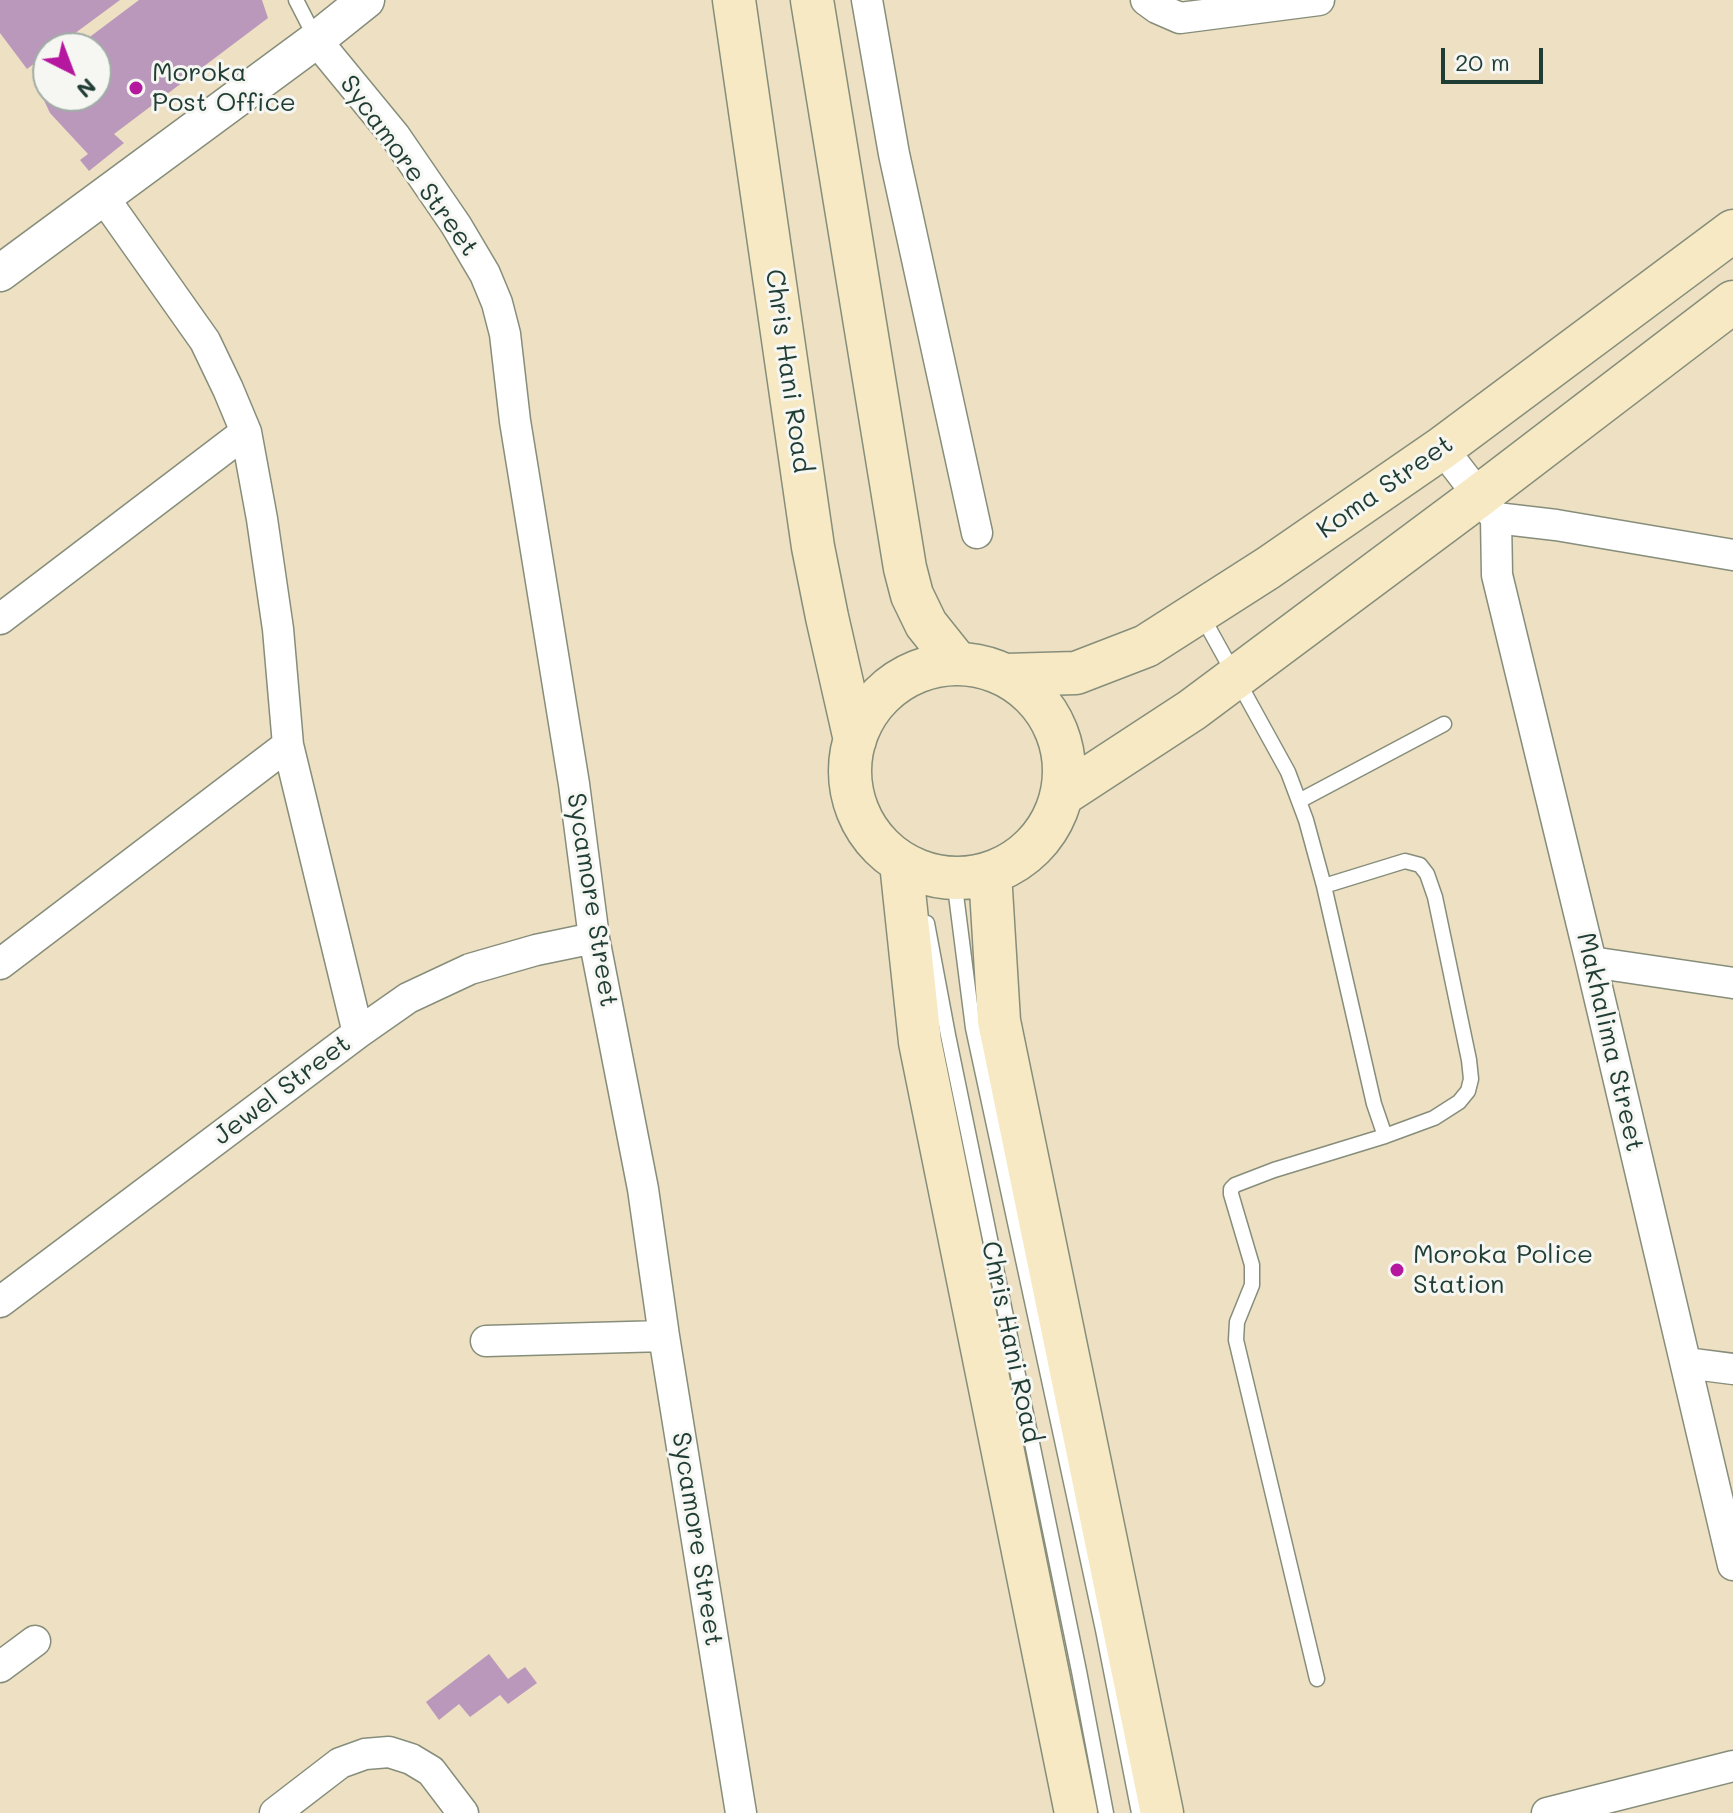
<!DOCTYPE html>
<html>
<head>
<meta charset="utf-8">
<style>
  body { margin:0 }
  #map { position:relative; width:1733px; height:1813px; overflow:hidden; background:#eee0c2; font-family:Mali,sans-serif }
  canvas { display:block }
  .north { position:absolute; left:32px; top:32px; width:80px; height:80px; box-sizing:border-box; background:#f6f6f2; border:2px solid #a0aca6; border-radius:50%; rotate:138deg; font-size:22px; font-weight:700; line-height:32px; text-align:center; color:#1f3d34 }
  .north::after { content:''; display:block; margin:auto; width:28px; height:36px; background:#b5179e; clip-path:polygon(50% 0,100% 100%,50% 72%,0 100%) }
  .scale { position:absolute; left:1441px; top:48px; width:102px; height:36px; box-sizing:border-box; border:4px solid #1f3d34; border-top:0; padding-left:10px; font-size:24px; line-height:28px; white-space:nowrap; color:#1f3d34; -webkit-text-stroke:6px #f6f6f2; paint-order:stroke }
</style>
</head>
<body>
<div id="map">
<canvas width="1733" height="1813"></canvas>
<div class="north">N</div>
<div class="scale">20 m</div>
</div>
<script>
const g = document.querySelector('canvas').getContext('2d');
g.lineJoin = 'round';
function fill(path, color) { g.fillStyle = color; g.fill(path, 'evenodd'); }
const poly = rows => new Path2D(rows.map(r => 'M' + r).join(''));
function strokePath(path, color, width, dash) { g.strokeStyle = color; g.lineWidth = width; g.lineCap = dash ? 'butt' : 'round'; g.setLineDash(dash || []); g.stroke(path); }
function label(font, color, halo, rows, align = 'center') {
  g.font = font + ' Mali,sans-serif'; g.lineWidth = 6; g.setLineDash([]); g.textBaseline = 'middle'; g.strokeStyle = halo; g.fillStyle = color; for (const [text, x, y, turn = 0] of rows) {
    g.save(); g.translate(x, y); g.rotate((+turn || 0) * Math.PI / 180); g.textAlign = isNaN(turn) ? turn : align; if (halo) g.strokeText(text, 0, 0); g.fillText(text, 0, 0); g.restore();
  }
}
const building = poly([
  [0,0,120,0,55,48,48,48,48,53,27,69,0,33],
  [139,0,262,0,268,18,114,134,124,143,89,171,80,160,88,154,50,113,34,79,48,69,48,96,96,96,96,48,75,48],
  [489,1654,508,1679,525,1667,537,1683,508,1704,500,1695,470,1717,459,1704,439,1720,426,1702]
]);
const service = poly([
  [296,0,316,39],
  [1202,616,1288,772,1306,820,1324,886,1374,1104,1385,1136],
  [1299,801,1444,724],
  [954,879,973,1028,1103,1630,1139,1813],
  [927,923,948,1035,1079,1671,1106,1813],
  [1317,1679,1236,1340,1237,1322,1252,1285,1252,1265,1231,1194,1231,1189,1235,1185,1274,1170,1385,1136,1434,1118,1459,1102,1468,1091,1471,1079,1469,1060,1435,897,1427,874,1420,865,1405,861,1324,886]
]);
const minor = poly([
  [867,0,894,154,977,533],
  [1146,0,1157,8,1180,18,1319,0],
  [316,40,395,136,456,225,485,274,497,303,505,334,515,421,574,784,594,938,643,1189,664,1336,741,1813],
  [104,198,205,341,228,389,246,432,262,519,278,629,288,745,358,1033],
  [1442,448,1496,518,1556,525,1733,555],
  [1496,518,1497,575,1591,962,1733,1565],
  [0,619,246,432],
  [1591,962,1733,983],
  [0,964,288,745],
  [0,1302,358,1033,408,998,470,969,536,950,594,938],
  [486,1341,664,1336],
  [1686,1363,1733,1369],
  [0,1667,35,1641],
  [275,1813,340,1763,365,1754,389,1752,411,1759,431,1771,463,1813],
  [1547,1813,1733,1766]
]);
const tertiary = poly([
  [0,273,316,40,366,0]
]);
const secondary = poly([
  [734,0,813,547,827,617,855,740],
  [812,0,905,568,912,595,926,624,958,664],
  '850 771a107 107 0 1 1 214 0a107 107 0 1 1-214 0Z',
  [1006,675,1076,673,1146,646,1268,568,1442,448,1733,231],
  [1062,795,1192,710,1479,496,1733,302],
  [901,863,920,1042,1076,1813],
  [990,873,999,1021,1162,1813]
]);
const markers = [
  [136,88,8,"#b5179e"],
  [1397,1270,8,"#b5179e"]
];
const poiNames = [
  ["Moroka",152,73],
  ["Post Office",152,103],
  ["Moroka Police",1413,1255],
  ["Station",1413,1285]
];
const streetNames = [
  ["Sycamore Street",409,166,54],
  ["Chris Hani Road",788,371,82],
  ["Koma Street",1385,487,-35],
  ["Sycamore Street",592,900,81],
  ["Makhalima Street",1610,1042,77],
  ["Jewel Street",282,1090,-37],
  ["Chris Hani Road",1011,1342,78],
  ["Sycamore Street",697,1539,81]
];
fill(building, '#ba98bc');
strokePath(service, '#868e7b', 17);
strokePath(minor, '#868e7b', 33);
strokePath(tertiary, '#868e7b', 39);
strokePath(secondary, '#868e7b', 45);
strokePath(service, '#fff', 14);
strokePath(minor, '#fff', 30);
strokePath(tertiary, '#fff', 36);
strokePath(secondary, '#f7e9c3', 42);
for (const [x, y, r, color] of markers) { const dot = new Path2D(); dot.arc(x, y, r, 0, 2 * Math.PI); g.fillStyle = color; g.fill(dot); strokePath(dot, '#f6f6f2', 3); }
label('26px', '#1f3d34', '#f6f6f2', poiNames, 'left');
label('26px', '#1f3d34', '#f6f6f2', streetNames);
</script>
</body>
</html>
